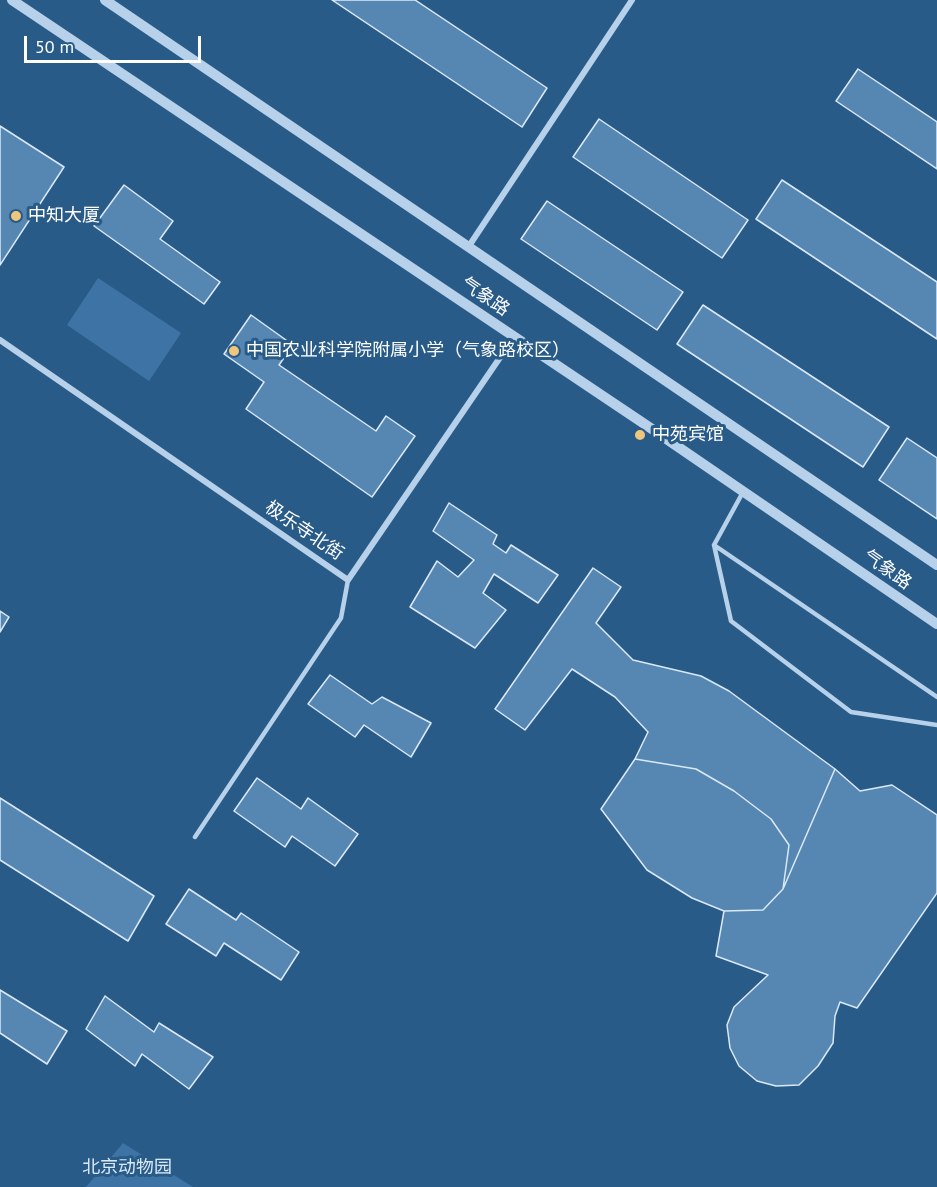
<!DOCTYPE html>
<html>
<head>
<meta charset="utf-8">
<style>
  body { margin:0 }
  #map { position:relative; width:937px; height:1187px; overflow:hidden; background:#295b89; font-family:"PT Sans",sans-serif }
  canvas { display:block }
  .scale { position:absolute; left:24px; top:36px; width:177px; height:27px; box-sizing:border-box; border:3px solid #fff; border-top:0; padding-left:8px; font-size:18px; line-height:21px; white-space:nowrap; color:#fff; -webkit-text-stroke:4px #295b89; paint-order:stroke }
</style>
</head>
<body>
<div id="map">
<canvas width="937" height="1187"></canvas>
<div class="scale">50 m</div>
</div>
<script>
const g = document.querySelector('canvas').getContext('2d');
g.lineJoin = 'round';
function fill(path, color) { g.fillStyle = color; g.fill(path, 'evenodd'); }
const poly = rows => new Path2D(rows.map(r => 'M' + r).join(''));
function strokePath(path, color, width, dash) { g.strokeStyle = color; g.lineWidth = width; g.lineCap = dash ? 'butt' : 'round'; g.setLineDash(dash || []); g.stroke(path); }
function label(font, color, halo, rows, align = 'center') {
  g.font = font + ' "PT Sans","Noto Sans SC",sans-serif'; g.lineWidth = 6; g.setLineDash([]); g.textBaseline = 'middle'; g.strokeStyle = halo; g.fillStyle = color; for (const [text, x, y, turn = 0] of rows) {
    g.save(); g.translate(x, y); g.rotate((+turn || 0) * Math.PI / 180); g.textAlign = isNaN(turn) ? turn : align; if (halo) g.strokeText(text, 0, 0); g.fillText(text, 0, 0); g.restore();
  }
}
const green = poly([
  [98,278,181,333,149,381,67,325],
  [123,1143,193,1187,86,1187]
]);
const building = poly([
  [332,0,415,0,547,88,522,127,332,0],
  [858,69,937,122,937,169,836,101,858,69],
  [599,119,748,220,722,258,573,157,599,119],
  [0,126,64,167,0,265,0,126],
  [782,180,937,282,937,339,756,219,782,180],
  [124,185,173,221,160,239,220,282,204,304,94,226,124,185],
  [547,201,683,292,657,330,521,239,547,201],
  [703,305,889,427,863,467,677,344,703,305],
  [251,315,293,345,279,365,376,431,386,416,415,436,372,497,246,409,264,382,224,354,251,315],
  [907,438,937,458,937,519,879,480,907,438],
  [449,503,497,535,493,544,506,553,511,545,558,575,538,603,494,574,483,593,506,610,475,648,410,607,437,561,458,577,474,560,433,531,449,503],
  [593,568,621,587,596,623,633,660,701,676,729,691,835,769,783,889,789,845,771,819,734,791,696,769,635,759,648,732,615,697,572,669,525,730,495,709,593,568],
  [0,611,9,617,0,632,0,611],
  [330,675,372,704,382,697,431,723,411,757,364,725,355,737,308,704,330,675],
  [635,759,696,769,734,791,771,819,789,845,783,889,763,910,724,911,692,898,647,870,601,809,635,759],
  [835,769,860,791,892,785,937,815,937,893,857,1008,840,1002,835,1016,833,1043,818,1066,799,1085,776,1086,757,1081,739,1066,730,1048,727,1025,734,1007,768,975,716,956,724,911,763,910,783,889,835,769],
  [257,778,301,809,308,798,358,834,335,866,292,836,285,847,234,811,257,778],
  [0,798,154,896,128,941,0,860,0,798],
  [189,889,236,920,241,913,299,952,281,980,224,943,216,956,166,924,189,889],
  [0,990,67,1031,47,1064,0,1033,0,990],
  [105,996,154,1032,159,1023,213,1057,189,1089,142,1054,135,1066,86,1029,105,996]
]);
const service = poly([
  [743,492,714,545,937,697],
  [714,545,731,621,851,712,937,725],
  [195,837,341,618,348,580]
]);
const minor = poly([
  [469,246,632,0],
  [0,340,348,580,514,337]
]);
const tertiary = poly([
  [12,0,649,427,937,624],
  [105,0,937,565]
]);
const markers = [
  [16,216,6,"#f0c67d"],
  [234,351,6,"#f0c67d"],
  [640,435,6,"#f0c67d"]
];
const poiNames = [
  ["中知大厦",28,216],
  ["中国农业科学院附属小学（气象路校区）",246,351],
  ["中苑宾馆",652,435]
];
const streetNames = [
  ["气象路",485,297,34],
  ["极乐寺北街",304,531,34],
  ["气象路",887,570,35]
];
const parkNames = [
  ["北京动物园",127,1168]
];
fill(green, '#3e74a5');
fill(building, '#5686b2');
strokePath(building, '#dae9f7', 1.5);
strokePath(service, '#b6d1e9', 4.5);
strokePath(minor, '#b6d1e9', 6);
strokePath(tertiary, '#b6d1e9', 10);
for (const [x, y, r, color] of markers) { const dot = new Path2D(); dot.arc(x, y, r, 0, 2 * Math.PI); g.fillStyle = color; g.fill(dot); strokePath(dot, '#295b89', 2); }
label('18px', '#fff', '#295b89', poiNames, 'left');
label('18px', '#fff', '#295b89', streetNames);
label('18px', '#dae9f7', '#295b89', parkNames);
</script>
</body>
</html>
